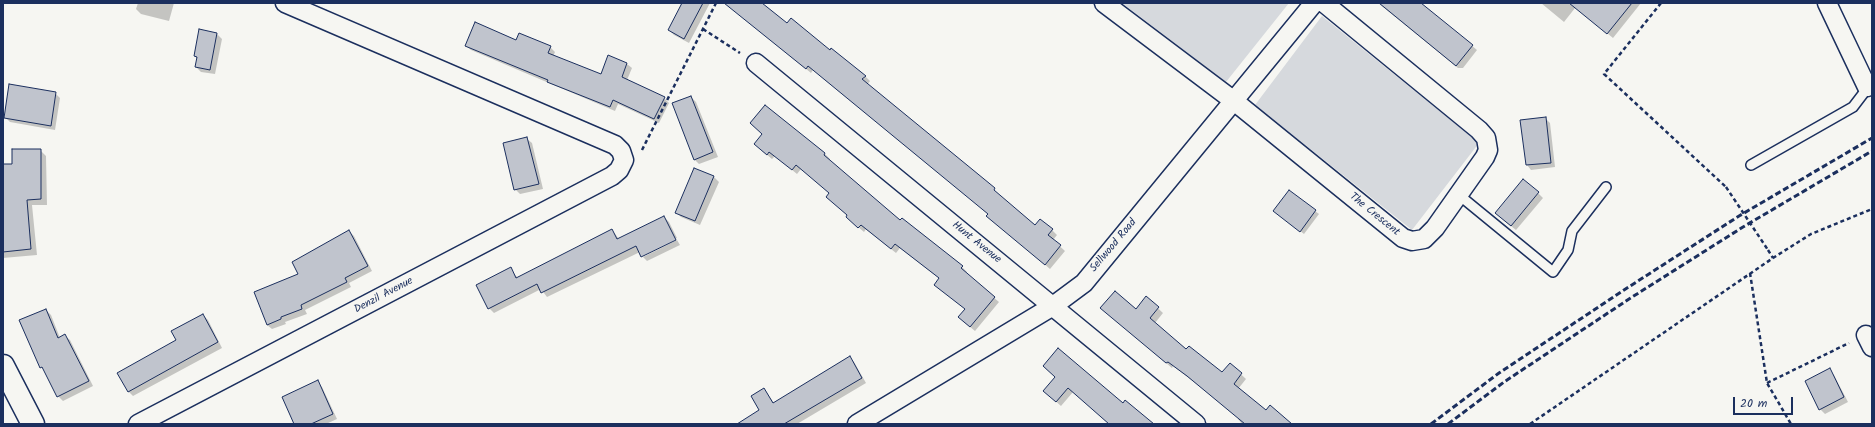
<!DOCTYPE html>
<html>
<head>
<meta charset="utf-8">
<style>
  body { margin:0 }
  #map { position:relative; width:1875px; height:427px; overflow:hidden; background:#f6f6f2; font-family:Kalam,sans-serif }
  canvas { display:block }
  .frame { position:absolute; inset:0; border:4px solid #1b2f5e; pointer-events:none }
  .scale { position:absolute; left:1733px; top:397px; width:60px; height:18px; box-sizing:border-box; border:2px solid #1b2f5e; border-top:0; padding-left:5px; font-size:12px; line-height:14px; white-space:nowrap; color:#1b2f5e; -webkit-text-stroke:3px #f6f6f2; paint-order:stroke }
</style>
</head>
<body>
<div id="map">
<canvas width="1875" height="427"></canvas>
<div class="frame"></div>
<div class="scale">20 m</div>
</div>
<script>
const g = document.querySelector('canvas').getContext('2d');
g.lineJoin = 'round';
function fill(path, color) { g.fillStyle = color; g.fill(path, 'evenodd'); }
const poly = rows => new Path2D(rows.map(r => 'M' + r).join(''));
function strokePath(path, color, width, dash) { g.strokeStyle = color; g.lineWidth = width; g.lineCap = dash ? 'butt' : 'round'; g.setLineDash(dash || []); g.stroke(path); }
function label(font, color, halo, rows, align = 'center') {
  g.font = font + ' Kalam,sans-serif'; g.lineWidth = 3; g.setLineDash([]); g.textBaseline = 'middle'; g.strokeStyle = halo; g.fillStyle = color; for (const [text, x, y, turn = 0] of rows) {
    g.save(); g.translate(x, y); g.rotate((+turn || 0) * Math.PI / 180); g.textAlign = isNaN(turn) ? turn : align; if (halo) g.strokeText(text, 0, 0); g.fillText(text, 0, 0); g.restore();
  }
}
const green = poly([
  [1122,3,1289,3,1226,82],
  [1322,16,1479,143,1412,230,1255,105]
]);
const shadow = poly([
  [138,3,174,3,169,21,141,14,136,9],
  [683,3,710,3,689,43,674,35,669,30],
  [741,3,760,3,787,24,865,76,870,81,867,85,994,189,998,195,1036,226,1052,230,1057,235,1053,240,1065,251,1050,269,993,220,989,214,813,70,811,73,740,15],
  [1378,3,1420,3,1477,50,1463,68,1458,68],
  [1541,3,1579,3,1564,22],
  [1598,3,1641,3,1613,38,1592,21],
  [217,34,222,39,215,74,201,72,196,67,197,59,195,56],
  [517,41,550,47,555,52,553,57,602,75,627,64,632,68,627,80,664,98,669,103,659,123,618,104,615,111,471,50,466,46],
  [55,93,60,98,55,130,10,122,5,117],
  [691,97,696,102,718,157,699,164,694,159],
  [765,106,825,154,830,159,829,160,900,221,962,267,967,272,965,273,999,302,975,331,964,322,966,309,940,279,900,248,896,253,866,229,864,232,852,222,830,193,801,169,797,174,775,156,772,159,760,149,764,135],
  [1545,118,1550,123,1555,167,1531,170,1527,165],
  [527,139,532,143,543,189,520,194,515,189],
  [40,150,46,156,47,205,32,205,37,255,3,258,3,165,13,165],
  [714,177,719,182,700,225,681,217,676,212],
  [1538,193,1543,198,1516,230,1501,218],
  [1315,211,1319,214,1304,234,1278,214],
  [664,217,669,222,677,238,642,255,642,256,640,252,547,297,541,289,494,313,489,308,510,269,518,278,612,230,619,239],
  [349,231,354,236,372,271,349,283,351,287,305,310,307,314,285,322,286,324,272,329,267,325,299,275],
  [677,240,680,245,647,261,643,257],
  [1147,298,1163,313,1155,323,1187,351,1222,374,1230,364,1246,379,1238,389,1266,411,1291,424,1242,424,1238,419,1239,418,1207,392,1173,366,1172,368,1101,308,1137,310],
  [46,310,51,315,60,338,65,336,70,340,93,386,63,401,58,396,46,372,41,367,20,321],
  [203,315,208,320,222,348,133,396,128,391],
  [849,357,854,362,866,383,797,424,738,424,761,411,764,389,774,403],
  [1829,370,1834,375,1848,402,1825,414,1820,409],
  [1056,377,1123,404,1152,424,1115,424,1073,392,1061,406,1044,391],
  [317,382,322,387,337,419,326,424,296,424]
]);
const building = poly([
  [682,3,703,3,684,39,668,30,682,3],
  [724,3,762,3,787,23,791,18,830,50,831,48,866,76,862,79,995,188,994,190,1035,225,1040,219,1053,229,1048,235,1061,245,1045,265,986,216,988,214,808,66,806,69,724,3],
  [1379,3,1421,3,1473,45,1456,66,1379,3],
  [1569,3,1632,3,1607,34,1569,3],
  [475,22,516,40,519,33,551,46,548,53,601,74,608,55,627,63,622,77,665,97,654,119,613,100,610,107,547,82,548,80,465,46,475,22],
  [199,29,217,33,210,70,195,67,197,57,194,56,199,29],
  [9,84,56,92,51,126,4,118,9,84],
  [691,96,713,152,694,160,672,103,691,96],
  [765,105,825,153,824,155,900,220,902,218,963,266,961,268,995,297,970,327,958,317,965,309,934,285,939,278,895,244,891,249,861,225,858,228,846,217,847,215,826,197,829,193,796,165,792,170,769,152,767,155,754,144,762,134,750,123,765,105],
  [1546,117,1551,163,1526,165,1520,120,1546,117],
  [527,137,539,184,514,190,503,143,527,137],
  [12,149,41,149,41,199,27,200,31,249,3,252,3,164,12,164,12,149],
  [694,168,714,176,695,221,675,213,694,168],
  [1523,179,1539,192,1511,226,1495,213,1523,179],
  [1289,190,1316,210,1300,232,1273,211,1289,190],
  [664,216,676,240,641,257,636,246,541,293,537,284,488,309,476,285,511,267,516,278,612,229,617,239,664,216],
  [349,230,368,266,345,278,347,282,301,305,302,309,281,317,281,319,267,325,254,292,298,274,292,262,349,230],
  [1115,291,1136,309,1146,296,1159,307,1150,318,1186,349,1189,346,1222,372,1230,363,1242,373,1234,384,1266,410,1270,405,1292,424,1245,424,1187,376,1168,362,1166,363,1100,308,1115,291],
  [46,309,58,338,65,334,89,381,57,397,42,367,40,368,19,320,46,309],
  [203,314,218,342,128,392,117,373,176,340,171,331,203,314],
  [1058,348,1123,403,1125,400,1154,424,1109,424,1068,388,1056,402,1043,391,1055,377,1043,366,1058,348],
  [850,356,862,378,784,424,737,424,759,410,751,396,764,388,773,403,850,356],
  [1830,368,1844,397,1819,410,1805,381,1830,368],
  [318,380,333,414,311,424,294,424,282,397,318,380]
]);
const path = poly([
  [1661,3,1604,74,1726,187],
  [703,29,740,53],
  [642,150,716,3],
  [1768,250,1773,258],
  [1750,273,1767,383,1791,424],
  [1767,383,1849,343],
  [1530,424,1773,258,1811,234,1872,209]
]);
const lane = poly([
  [1751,165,1853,107,1869,86],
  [1459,195,1553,272,1568,250,1572,231,1606,187]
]);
const street = poly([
  [1104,3,1234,101,1403,238,1412,241,1424,239,1435,228,1485,157,1488,150,1486,138,1479,130,1324,3],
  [1827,3,1867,87],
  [756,63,1196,424],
  [1866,335,1872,347],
  [138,424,612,176,619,170,624,160,621,151,615,145,285,3],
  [857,424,1053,306,1084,283,1314,3]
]);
const secondary = poly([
  [3,366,33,424]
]);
const rail = poly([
  [1431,424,1499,373,1624,290,1739,216,1872,138],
  [1448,424,1504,382,1629,299,1743,227,1872,151]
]);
const pathBridge = poly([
  [1726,187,1768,250]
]);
const streetNames = [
  ["The Crescent",1374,215,39],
  ["Hunt Avenue",976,243,39],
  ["Sellwood Road",1114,246,-50],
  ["Denzil Avenue",384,296,-28]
];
fill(green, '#d6d9dd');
fill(shadow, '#0003');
fill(building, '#c0c4cd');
strokePath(building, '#1b2f5e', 1);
strokePath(lane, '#1b2f5e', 12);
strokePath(street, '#1b2f5e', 21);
strokePath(secondary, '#1b2f5e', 25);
strokePath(path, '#1b2f5e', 2.5, [4, 3]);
strokePath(lane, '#f6f6f2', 9);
strokePath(street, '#f6f6f2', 18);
strokePath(secondary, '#f6f6f2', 22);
strokePath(rail, '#1b2f5e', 3, [6, 3]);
strokePath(pathBridge, '#1b2f5e', 2.5, [4, 3]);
label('11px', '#1b2f5e', '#f6f6f2', streetNames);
</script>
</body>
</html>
